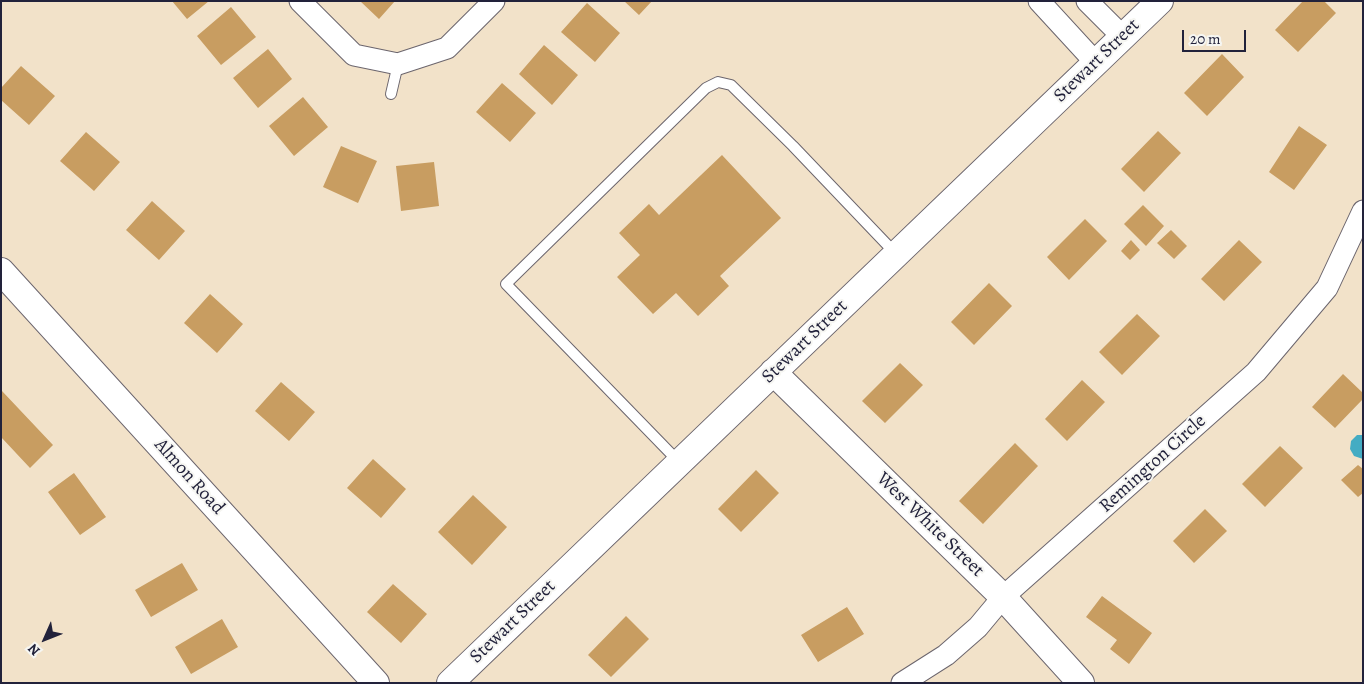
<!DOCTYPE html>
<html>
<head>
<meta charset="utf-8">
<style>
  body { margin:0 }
  #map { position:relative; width:1364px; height:684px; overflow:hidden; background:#f2e2c9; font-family:Alegreya,serif }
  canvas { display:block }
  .frame { position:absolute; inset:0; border:2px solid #22223b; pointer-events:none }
  .north { position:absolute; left:20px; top:614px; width:50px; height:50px; -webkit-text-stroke:4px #f6f6f2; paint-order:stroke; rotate:226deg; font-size:14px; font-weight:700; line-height:20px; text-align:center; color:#22223b }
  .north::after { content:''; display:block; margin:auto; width:18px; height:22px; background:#22223b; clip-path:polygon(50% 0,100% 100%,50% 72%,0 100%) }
  .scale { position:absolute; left:1182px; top:30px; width:64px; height:22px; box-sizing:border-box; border:2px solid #22223b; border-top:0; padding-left:6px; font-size:15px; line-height:18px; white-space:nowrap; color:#22223b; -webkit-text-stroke:4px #f6f6f2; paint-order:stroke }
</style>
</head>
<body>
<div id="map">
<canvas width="1364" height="684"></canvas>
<div class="frame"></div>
<div class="north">N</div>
<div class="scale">20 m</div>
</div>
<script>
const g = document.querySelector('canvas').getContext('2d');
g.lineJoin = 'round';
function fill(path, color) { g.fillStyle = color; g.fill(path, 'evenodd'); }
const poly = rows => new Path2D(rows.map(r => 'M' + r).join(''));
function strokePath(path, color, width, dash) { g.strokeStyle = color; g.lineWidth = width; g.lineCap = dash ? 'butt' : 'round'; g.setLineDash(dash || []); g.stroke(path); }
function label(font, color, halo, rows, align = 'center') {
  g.font = font + ' Alegreya,serif'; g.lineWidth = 4; g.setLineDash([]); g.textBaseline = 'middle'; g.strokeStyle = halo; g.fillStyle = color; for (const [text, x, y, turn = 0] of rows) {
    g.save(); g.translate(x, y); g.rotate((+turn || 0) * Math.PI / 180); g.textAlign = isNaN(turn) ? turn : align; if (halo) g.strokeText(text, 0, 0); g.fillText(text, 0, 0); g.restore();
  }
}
const water = poly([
  [1357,435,1363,435,1363,459,1354,456,1350,449,1351,441]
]);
const building = poly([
  [172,1,209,1,187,19],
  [360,1,395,1,379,19],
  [624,1,652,1,639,15],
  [1303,1,1324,1,1336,13,1298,52,1275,30],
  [587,3,620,33,595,62,561,32],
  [231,7,256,37,221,65,197,36],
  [544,45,578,75,552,105,519,74],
  [268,49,292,79,258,108,233,78],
  [1222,54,1244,77,1207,116,1184,93],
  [21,66,55,96,29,125,1,100,1,88],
  [502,83,536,113,510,142,476,112],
  [303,97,328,127,294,156,269,126],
  [1299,126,1327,145,1294,190,1269,172],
  [1158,131,1181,153,1144,192,1121,169],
  [86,132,120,162,94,191,60,161],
  [341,146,377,161,358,203,323,187],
  [722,155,781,218,720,276,729,286,698,316,676,293,653,314,617,277,640,255,619,233,649,204,659,215],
  [434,162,439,206,401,211,396,166],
  [152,201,185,231,159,260,126,230],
  [1143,205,1164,226,1146,246,1124,224],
  [1085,219,1107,241,1069,280,1047,257],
  [1171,230,1187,246,1174,259,1157,243],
  [1131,240,1140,250,1130,260,1121,251],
  [1239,240,1262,262,1224,301,1201,279],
  [989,283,1012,306,974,345,951,322],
  [210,294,243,324,217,353,184,323],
  [1137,314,1160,336,1122,375,1099,352],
  [900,363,923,385,885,423,862,401],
  [1343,374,1363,393,1363,399,1335,428,1312,407],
  [1082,380,1105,402,1067,441,1045,419],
  [281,382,315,412,289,441,255,411],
  [2,391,53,445,30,468,1,437],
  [1015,443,1038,466,983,524,959,501],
  [1280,446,1303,468,1265,507,1242,484],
  [373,459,406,489,381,518,347,488],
  [1358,465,1363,469,1363,493,1358,497,1341,480],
  [756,470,779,493,741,532,718,509],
  [74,473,106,517,80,535,48,492],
  [473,495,507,527,472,565,438,532],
  [1205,509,1227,531,1194,563,1173,541],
  [182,563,198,590,151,617,135,590],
  [393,584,427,614,401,643,367,612],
  [1102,596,1152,633,1129,664,1110,649,1117,640,1086,617],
  [847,607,864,634,818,662,801,635],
  [626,616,649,639,611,677,588,655],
  [222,619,238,647,191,674,175,647]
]);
const service = poly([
  [391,94,398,64],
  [679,462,506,284,706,88,718,82,731,85,793,146,896,254]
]);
const minor = poly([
  [300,1,354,55,398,64,447,48,494,1],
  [1039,1,1096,63],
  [1087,1,1123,37],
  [902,683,946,655,978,627,1003,597,1256,372,1327,288,1363,211]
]);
const tertiary = poly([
  [1,271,376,683],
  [773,372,1003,597,1081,683],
  [450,683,1160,1]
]);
const streetNames = [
  ["Stewart Street",1097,61,-44],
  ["Stewart Street",805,342,-44],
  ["Remington Circle",1153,464,-42],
  ["Almon Road",189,477,48],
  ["West White Street",930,525,44],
  ["Stewart Street",513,622,-44]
];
fill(water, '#44acc3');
fill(building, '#c89d61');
strokePath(service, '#6b656d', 12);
strokePath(minor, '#6b656d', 23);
strokePath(tertiary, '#6b656d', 28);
strokePath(service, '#fff', 10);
strokePath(minor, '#fff', 21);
strokePath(tertiary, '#fff', 26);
label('19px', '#22223b', '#f6f6f2', streetNames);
</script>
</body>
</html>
